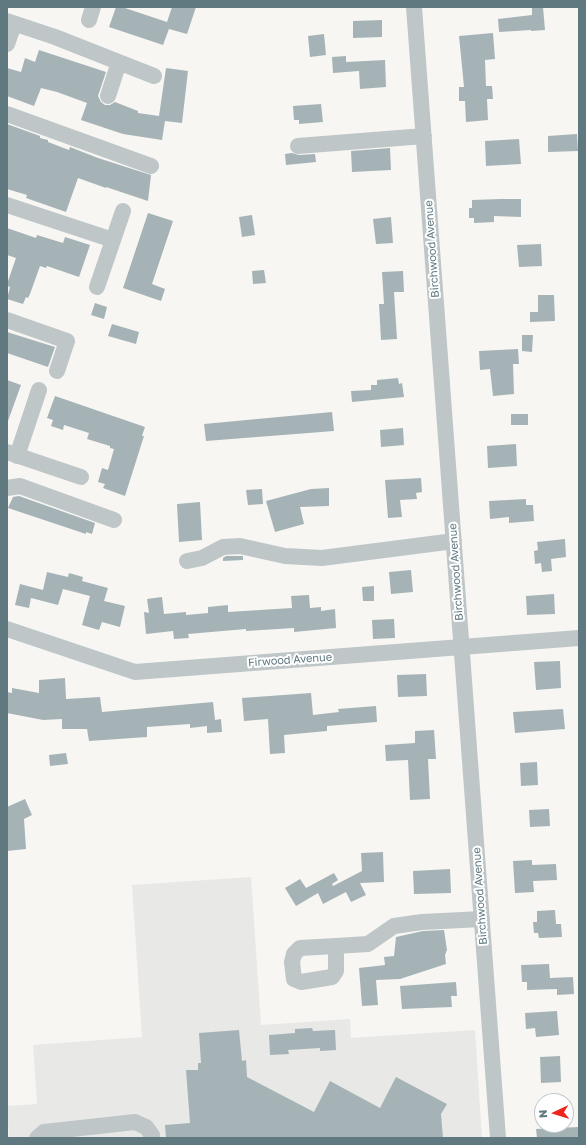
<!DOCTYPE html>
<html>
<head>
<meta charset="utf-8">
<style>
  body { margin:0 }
  #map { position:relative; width:586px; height:1145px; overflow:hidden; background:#f7f6f3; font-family:"Golos Text",sans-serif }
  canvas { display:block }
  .frame { position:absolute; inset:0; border:8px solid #607981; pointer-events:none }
  .north { position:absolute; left:534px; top:1093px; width:40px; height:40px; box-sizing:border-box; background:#fff; border:1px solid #bfc9cd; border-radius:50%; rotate:266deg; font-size:11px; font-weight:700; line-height:16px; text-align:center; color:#607981 }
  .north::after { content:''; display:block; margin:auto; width:14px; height:18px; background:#ef241b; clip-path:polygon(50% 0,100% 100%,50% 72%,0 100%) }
</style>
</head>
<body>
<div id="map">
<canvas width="586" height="1145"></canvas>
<div class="frame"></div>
<div class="north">N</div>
</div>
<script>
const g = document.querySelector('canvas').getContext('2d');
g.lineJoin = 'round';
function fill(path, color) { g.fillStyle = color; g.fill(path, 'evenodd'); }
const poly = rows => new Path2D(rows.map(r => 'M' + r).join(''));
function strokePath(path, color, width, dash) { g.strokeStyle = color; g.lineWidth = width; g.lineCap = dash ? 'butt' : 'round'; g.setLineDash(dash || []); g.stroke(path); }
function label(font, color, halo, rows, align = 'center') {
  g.font = font + ' "Golos Text",sans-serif'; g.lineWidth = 4; g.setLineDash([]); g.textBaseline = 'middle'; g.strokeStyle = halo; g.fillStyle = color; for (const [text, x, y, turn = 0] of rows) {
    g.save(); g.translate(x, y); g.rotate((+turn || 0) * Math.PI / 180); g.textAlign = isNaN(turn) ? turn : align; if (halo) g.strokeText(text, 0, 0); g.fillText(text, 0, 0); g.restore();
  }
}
const built = poly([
  [251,877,261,1025,350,1019,351,1038,475,1030,482,1138,9,1138,7,1106,37,1104,33,1045,142,1037,132,885]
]);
const building = poly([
  [116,7,122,7,167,22,172,7,196,7,187,34,169,29,163,45,109,27],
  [532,7,543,7,545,30,531,31,531,30,499,32,498,19,532,15],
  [382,20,382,37,353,38,353,21],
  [493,33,495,59,485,60,486,86,492,86,493,99,487,99,488,120,466,122,465,101,459,101,459,87,464,87,459,36],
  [324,34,326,55,310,57,308,36],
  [39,50,106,72,98,96,101,102,105,105,110,105,115,102,138,111,138,113,159,116,166,68,188,71,182,123,165,121,162,140,123,134,81,120,87,103,57,92,41,88,34,106,7,96,7,68,21,72,25,58,35,62],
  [346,56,346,62,385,60,386,87,360,89,359,71,333,73,332,57],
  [321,104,323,122,299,124,299,120,294,120,293,106],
  [7,124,40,136,40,138,48,140,48,142,69,150,70,147,98,158,151,175,148,201,106,187,106,188,78,178,66,212,26,198,27,195,7,189],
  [577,134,578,151,548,152,548,136],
  [519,139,521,164,486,166,485,141],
  [390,148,391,170,352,172,351,151],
  [292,153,299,155,315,154,316,162,286,165,285,154],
  [500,199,521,199,521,217,494,216,494,222,474,223,474,218,469,218,469,208,472,208,472,200],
  [148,213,173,221,152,284,165,289,161,301,123,288],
  [252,215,255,235,242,237,239,217],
  [391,217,393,243,376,244,373,219],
  [7,228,36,238,37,235,63,243,65,237,90,245,79,277,47,266,46,268,40,266,30,294,28,298,26,297,23,304,7,299,10,287,7,286,7,284,16,258,7,255],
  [541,244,542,266,519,267,517,245],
  [264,270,266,283,253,284,252,271],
  [403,271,404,292,394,292,397,339,381,340,379,304,384,304,382,272],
  [538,295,554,295,555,321,530,322,530,312,538,312],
  [95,303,107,307,104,319,91,315],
  [112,324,139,332,136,344,108,336],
  [7,332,55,347,48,367,7,353],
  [522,335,533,335,532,352,522,351],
  [518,349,519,364,513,364,514,394,493,396,490,369,480,370,479,351],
  [398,378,399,384,402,383,404,397,352,402,351,391,371,390,371,385,377,385,377,380],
  [7,380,21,385,8,421,7,421],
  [55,396,145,427,142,436,144,436,125,496,103,488,105,484,98,482,102,468,108,470,114,449,110,448,110,446,87,439,89,433,64,425,63,430,51,426,53,420,47,418],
  [332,412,334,431,206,441,204,424],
  [511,414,528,414,528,425,511,425],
  [403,428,404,445,381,447,380,430],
  [516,444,517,466,488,468,487,446],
  [421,478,422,492,416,493,417,499,400,500,402,517,388,518,385,480],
  [329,488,329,506,300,507,304,524,275,532,266,501,311,489],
  [262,489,263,504,248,505,246,490],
  [19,496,95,523,92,534,86,532,86,534,8,508,13,497],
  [526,499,526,505,533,505,534,521,509,523,509,517,490,519,489,501],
  [200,502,202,540,179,542,177,504],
  [565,539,566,557,551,559,552,571,542,572,541,563,535,564,534,551,538,550,537,542],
  [226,556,243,556,243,560,223,561,223,558],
  [411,570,413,592,391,594,389,572],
  [47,572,68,577,69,573,83,577,82,581,108,588,104,601,125,606,120,627,102,622,99,630,82,625,90,596,63,589,58,605,31,598,29,608,15,605,20,584,43,590],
  [374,586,374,601,363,601,362,587],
  [554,594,555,614,527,615,526,596],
  [309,595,310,608,321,607,321,611,335,609,336,628,294,632,294,628,246,631,246,629,188,634,189,638,174,639,173,631,146,634,144,612,149,613,147,599,162,597,164,614,186,612,186,615,208,613,208,607,228,605,228,612,292,608,291,596],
  [394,619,395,638,373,639,372,620],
  [560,661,561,688,536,690,534,662],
  [426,674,427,696,398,697,397,675],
  [65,678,66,699,100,697,102,712,213,702,215,720,221,719,222,732,207,733,207,726,190,728,190,724,147,727,147,737,89,741,87,729,62,729,62,719,43,720,7,713,7,692,12,693,12,688,39,693,39,680],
  [311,693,313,715,339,712,338,709,376,706,377,722,327,726,327,731,284,735,285,753,270,754,268,719,244,721,242,698],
  [563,709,565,729,515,733,513,712],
  [434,730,436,759,428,759,430,799,410,800,408,760,386,761,385,745,415,743,415,731],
  [66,753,68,764,50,766,49,755],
  [537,762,538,785,521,786,520,763],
  [25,799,32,815,24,819,26,849,7,851,7,807],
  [549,809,550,826,530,827,529,810],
  [383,852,384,882,360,883,366,895,351,902,346,892,323,904,318,893,296,906,285,888,300,879,306,888,334,873,338,880,332,884,333,886,362,871,361,853],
  [532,860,532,865,556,864,557,880,533,881,534,892,515,893,513,861],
  [450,869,451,893,414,894,413,871],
  [555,910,556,924,561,924,562,937,539,938,538,933,534,933,533,922,537,922,537,911],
  [444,930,447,950,445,955,446,964,400,979,376,980,378,1005,362,1006,359,968,385,965,384,957,394,956,396,937,423,931],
  [549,964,550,978,573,977,574,994,557,995,557,989,527,990,527,982,522,982,521,965],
  [456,982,457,996,451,996,452,1007,402,1009,400,986],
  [557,1011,559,1035,536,1037,535,1028,526,1029,525,1013],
  [312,1028,313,1031,335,1030,336,1050,320,1051,320,1048,288,1050,289,1054,270,1055,269,1035,295,1033,295,1029],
  [239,1030,242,1061,246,1060,247,1077,314,1112,330,1081,380,1108,396,1077,447,1104,441,1114,443,1138,166,1138,165,1125,190,1123,186,1070,198,1070,198,1063,201,1063,199,1033],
  [560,1056,561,1082,541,1083,540,1057],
  [579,1127,579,1138,537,1138,536,1129]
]);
const minor = poly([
  [414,7,498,1138],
  [89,20,93,7],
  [7,21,55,37,154,76],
  [7,44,14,24],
  [108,96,119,62],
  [7,114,151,166],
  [298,146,424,136],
  [7,205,113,240],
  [97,287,123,211],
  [7,320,67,341,57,371],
  [7,452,81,477],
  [17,456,39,390],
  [7,488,20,486,114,520],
  [187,561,202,558,223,547,240,546,285,556,322,558,454,541],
  [7,629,135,672,579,638],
  [336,946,336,971,332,977,301,982,294,979,292,962,294,954,300,948,336,946,368,944,394,926,422,922,482,919],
  [37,1138,44,1132,135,1122,146,1127,152,1135,152,1138]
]);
const streetNames = [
  ["Birchwood Avenue",432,249,-94],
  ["Birchwood Avenue",456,572,-94],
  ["Firwood Avenue",290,660,-4],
  ["Birchwood Avenue",480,896,-94]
];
fill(built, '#e8e8e7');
fill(building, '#a6b3b6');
strokePath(minor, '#bfc6c8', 16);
label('11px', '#607981', '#fff', streetNames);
</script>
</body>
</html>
